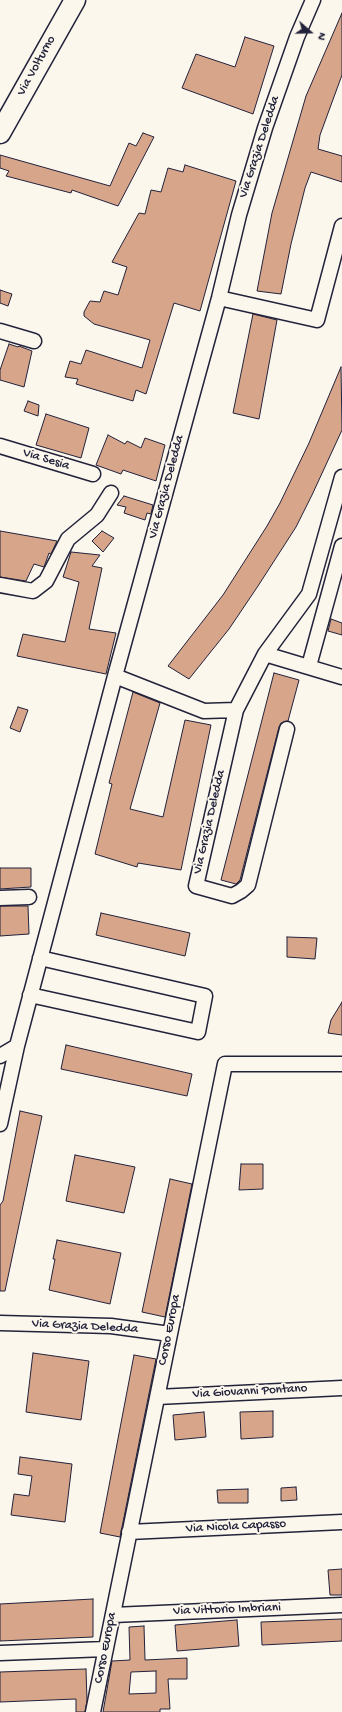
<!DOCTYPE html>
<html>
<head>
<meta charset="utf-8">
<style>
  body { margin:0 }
  #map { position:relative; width:342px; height:1712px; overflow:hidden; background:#fbf7ec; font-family:"Gochi Hand",sans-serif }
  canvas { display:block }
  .north { position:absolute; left:290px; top:12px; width:40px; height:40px; -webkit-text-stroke:3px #fbf7ec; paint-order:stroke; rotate:110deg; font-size:11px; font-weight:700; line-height:16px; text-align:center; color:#22223b }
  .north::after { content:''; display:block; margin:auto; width:14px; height:18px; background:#22223b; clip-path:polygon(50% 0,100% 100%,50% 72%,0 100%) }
</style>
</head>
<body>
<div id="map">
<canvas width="342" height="1712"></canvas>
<div class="north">N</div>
</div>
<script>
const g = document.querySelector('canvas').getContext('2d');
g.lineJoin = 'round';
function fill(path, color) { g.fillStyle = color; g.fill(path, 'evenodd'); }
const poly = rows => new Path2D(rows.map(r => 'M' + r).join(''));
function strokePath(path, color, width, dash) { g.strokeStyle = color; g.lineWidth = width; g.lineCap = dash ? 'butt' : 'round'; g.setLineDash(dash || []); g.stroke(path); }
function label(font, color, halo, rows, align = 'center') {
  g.font = font + ' "Gochi Hand",sans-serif'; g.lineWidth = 4; g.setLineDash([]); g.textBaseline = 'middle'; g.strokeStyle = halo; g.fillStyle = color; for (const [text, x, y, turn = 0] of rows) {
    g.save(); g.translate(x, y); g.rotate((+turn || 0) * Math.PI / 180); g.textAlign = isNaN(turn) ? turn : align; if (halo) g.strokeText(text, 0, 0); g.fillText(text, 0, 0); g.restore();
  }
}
const building = poly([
  [342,13,342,75,320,135,318,149,342,156,342,182,311,172,305,188,291,244,281,294,257,291,272,213,306,96,342,13],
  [245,37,274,46,253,114,182,88,196,54,235,67,245,37],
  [143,133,154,137,118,206,72,190,71,193,6,176,9,171,0,168,0,155,110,186,129,143,136,146,143,133],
  [185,165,236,181,200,311,174,303,146,394,136,390,133,401,76,384,78,379,65,377,70,361,81,364,86,350,142,368,150,340,94,324,84,316,84,312,90,301,100,302,104,291,118,295,127,267,112,262,139,213,145,214,151,190,161,192,168,168,183,172,185,165],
  [0,290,12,294,8,306,0,303,0,290],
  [253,314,277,320,259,419,233,413,253,314],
  [9,344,18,347,19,346,32,351,24,387,0,380,0,370,9,344],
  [341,367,342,430,312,495,296,527,258,586,229,629,189,679,168,666,223,595,267,526,280,503,309,443,341,367],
  [28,401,39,405,38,416,24,411,28,401],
  [46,414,89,428,81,458,36,445,46,414],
  [108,435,125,444,127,441,141,448,145,438,165,445,156,481,123,470,121,474,96,465,108,435],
  [124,496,153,505,151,514,147,513,145,520,124,513,126,507,117,505,124,496],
  [0,531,57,541,51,554,49,553,44,567,34,564,26,581,0,577,0,531],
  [102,531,114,538,103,552,92,541,102,531],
  [71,552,100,555,92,566,102,568,89,629,116,633,106,674,17,656,23,634,65,642,79,582,63,577,71,552],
  [331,619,342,623,342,635,328,631,331,619],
  [274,673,299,680,288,721,281,723,279,727,240,880,236,884,221,880,274,673],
  [133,692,160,703,130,809,163,817,185,720,211,725,181,870,138,863,137,867,95,854,112,784,109,783,133,692],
  [18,707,28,710,20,732,10,728,18,707],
  [0,868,31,868,31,887,0,889,0,868],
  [0,906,28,906,29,934,0,936,0,906],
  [101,913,190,933,185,956,96,935,101,913],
  [287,937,317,938,315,959,287,957,287,937],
  [342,1002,342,1035,328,1033,331,1020,342,1002],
  [66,1045,192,1074,187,1096,61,1069,66,1045],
  [20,1111,42,1116,5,1291,0,1291,0,1205,3,1201,20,1111],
  [75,1155,135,1167,124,1213,66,1201,75,1155],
  [241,1164,263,1164,263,1189,239,1190,241,1164],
  [170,1179,192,1184,165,1317,142,1312,170,1179],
  [57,1240,121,1253,110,1304,49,1290,55,1259,53,1259,57,1240],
  [33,1353,89,1361,81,1420,26,1412,33,1353],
  [134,1355,156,1359,120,1537,100,1533,134,1355],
  [273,1411,273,1437,241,1439,240,1412,273,1411],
  [204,1412,206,1437,175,1440,173,1415,204,1412],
  [20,1457,72,1464,65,1522,11,1515,14,1494,29,1496,32,1476,18,1474,20,1457],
  [296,1487,297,1500,281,1501,281,1488,296,1487],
  [248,1489,248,1503,218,1503,217,1490,248,1489],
  [342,1569,342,1595,330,1595,328,1570,342,1569],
  [93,1599,93,1637,0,1641,0,1604,93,1599],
  [342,1619,342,1641,262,1645,261,1622,342,1619],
  [237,1620,239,1646,177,1651,175,1625,237,1620],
  [144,1626,145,1660,187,1658,187,1679,168,1679,170,1709,160,1709,160,1712,103,1712,112,1661,130,1660,129,1627,144,1626],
  [156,1671,156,1693,129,1694,131,1672,156,1671],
  [86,1669,87,1701,85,1712,76,1712,76,1699,0,1702,0,1672,86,1669]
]);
const street = poly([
  [219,298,317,320,342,226],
  [0,331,34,341],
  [0,446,93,474],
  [0,585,33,591,46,581,68,539,97,515,111,493],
  [265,654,309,594,342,477],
  [309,666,342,546],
  [115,676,204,711,236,710,265,654,342,677],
  [236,710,196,886,232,896,241,891,248,885,287,729],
  [0,898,29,897],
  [30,995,198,1032,205,996,40,958],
  [0,1056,17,1046],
  [0,1124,17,1046,115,676,219,298,239,215,265,128,297,37,313,0],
  [0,1323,111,1326,170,1334],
  [157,1397,342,1388],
  [129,1532,342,1522],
  [113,1615,342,1605],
  [0,1653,106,1649],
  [93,1712,225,1064,342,1064]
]);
const secondary = poly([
  [0,133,75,0]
]);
const streetNames = [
  ["Via Volturno",37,66,-61],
  ["Via Grazia Deledda",260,147,-72],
  ["Via Sesia",46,460,17],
  ["Via Grazia Deledda",167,487,-75],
  ["Via Grazia Deledda",210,822,-77],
  ["Via Grazia Deledda",85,1327,3],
  ["Corso Europa",170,1330,-79],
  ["Via Giovanni Pontano",250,1392,-3],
  ["Via Nicola Capasso",236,1527,-3],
  ["Via Vittorio Imbriani",227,1610,-2],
  ["Corso Europa",106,1648,-79]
];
fill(building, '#d7a58a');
strokePath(building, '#22223b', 1);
strokePath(street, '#22223b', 17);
strokePath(secondary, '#22223b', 23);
strokePath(street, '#fbf7ec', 14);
strokePath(secondary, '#fbf7ec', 20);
label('13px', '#22223b', '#fbf7ec', streetNames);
</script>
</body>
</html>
